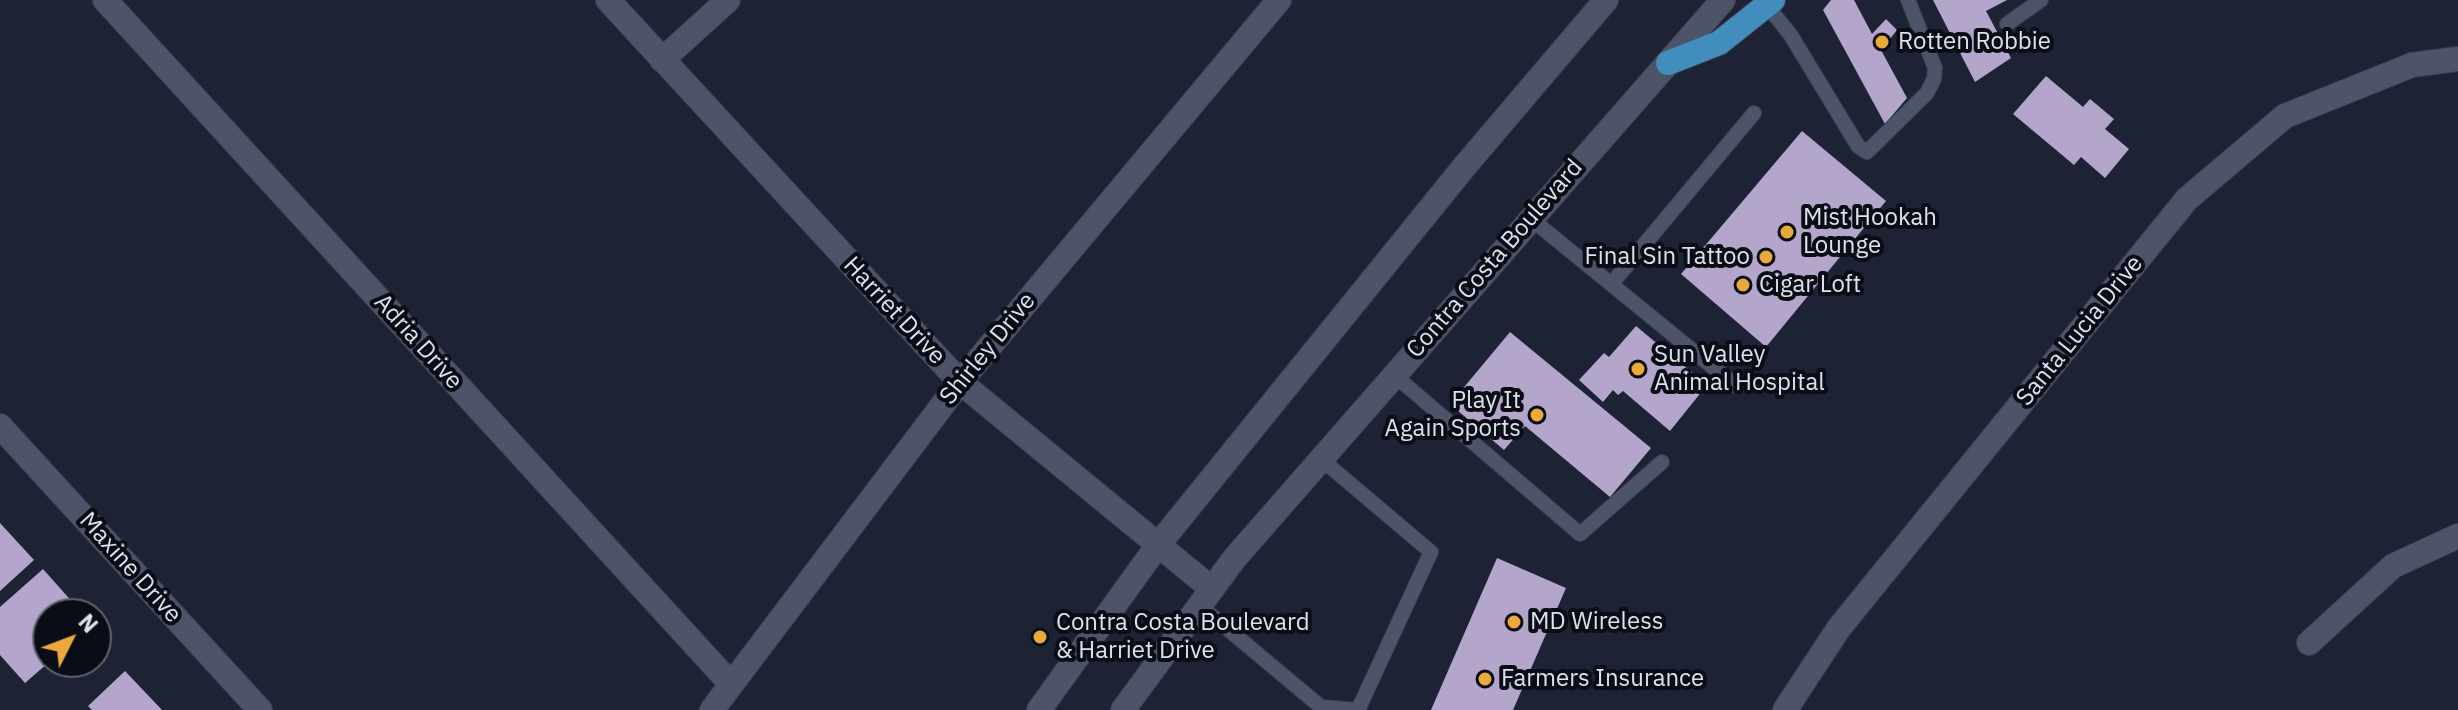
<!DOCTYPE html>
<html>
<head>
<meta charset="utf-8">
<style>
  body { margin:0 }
  #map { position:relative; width:2458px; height:710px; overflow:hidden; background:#1d2335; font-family:"IBM Plex Sans",sans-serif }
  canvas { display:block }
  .north { position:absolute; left:32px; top:598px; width:80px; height:80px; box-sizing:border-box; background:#0a0d15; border:2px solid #5e626b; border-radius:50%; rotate:48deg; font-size:22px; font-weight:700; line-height:32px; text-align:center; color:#dce1ed }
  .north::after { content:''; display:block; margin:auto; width:28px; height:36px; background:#eca93b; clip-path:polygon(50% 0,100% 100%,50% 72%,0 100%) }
</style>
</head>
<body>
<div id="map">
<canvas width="2458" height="710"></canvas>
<div class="north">N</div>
</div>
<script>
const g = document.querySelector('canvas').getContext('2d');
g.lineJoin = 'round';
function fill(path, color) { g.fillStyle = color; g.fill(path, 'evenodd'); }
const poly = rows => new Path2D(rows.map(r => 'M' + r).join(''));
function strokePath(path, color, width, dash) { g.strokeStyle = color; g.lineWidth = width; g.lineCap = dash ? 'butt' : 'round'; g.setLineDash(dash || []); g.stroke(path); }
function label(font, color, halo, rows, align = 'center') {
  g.font = font + ' "IBM Plex Sans",sans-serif'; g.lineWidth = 8; g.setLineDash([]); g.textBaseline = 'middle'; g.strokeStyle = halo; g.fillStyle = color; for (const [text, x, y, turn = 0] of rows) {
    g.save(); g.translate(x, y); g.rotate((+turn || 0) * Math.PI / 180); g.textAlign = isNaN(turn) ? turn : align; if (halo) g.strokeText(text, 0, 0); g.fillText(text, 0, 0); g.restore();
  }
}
const building = poly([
  [1831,0,1854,0,1872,34,1886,19,1897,30,1881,50,1907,98,1885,124,1823,10],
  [1933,0,2007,0,1986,11,2011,58,1975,82],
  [2046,76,2083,107,2090,99,2114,119,2105,129,2129,149,2105,178,2081,157,2074,165,2013,114],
  [1802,131,1886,201,1766,347,1681,274],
  [1636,326,1707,385,1670,431,1623,391,1618,395,1613,390,1603,402,1579,380,1604,353,1609,357],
  [1510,332,1651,448,1610,497,1525,426,1504,450,1450,404],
  [0,523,34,560,0,591],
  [1497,558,1566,588,1513,710,1431,710],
  [43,569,83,614,48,614,48,663,25,683,0,655,0,607],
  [57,662,84,662,69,675],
  [125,671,162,710,92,710,88,706]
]);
const lane = poly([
  [1768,7,1790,34,1858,146,1867,152,1927,93,1934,79,1935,68,1908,0],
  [2007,24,2041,0],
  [1530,218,1736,386],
  [1613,282,1754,113],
  [1394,375,1580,534,1662,462],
  [1199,605,1321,707,1358,710,1431,552,1321,459]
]);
const street = poly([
  [105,0,731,684],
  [608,0,960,382,1212,589],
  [662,60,728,0],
  [0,426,260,710],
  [2309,643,2393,566,2458,536],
  [712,710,960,382,1279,0],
  [1785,710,1839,628,2187,199,2285,116,2412,65,2458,59]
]);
const secondary = poly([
  [1039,710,1158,545,1464,167,1606,0],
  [1123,710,1234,559,1723,0]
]);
const primary = poly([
  [1668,63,1719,43,1773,0]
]);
const markers = [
  [1882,42,8,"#eca93b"],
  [1787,232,8,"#eca93b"],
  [1766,257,8,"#eca93b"],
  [1743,285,8,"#eca93b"],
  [1638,369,8,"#eca93b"],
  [1537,415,8,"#eca93b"],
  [1514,622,8,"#eca93b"],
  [1040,637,8,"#eca93b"],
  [1485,679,8,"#eca93b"]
];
const poiNames = [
  ["Rotten Robbie",1898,42],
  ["Mist Hookah",1803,218],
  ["Lounge",1803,246],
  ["Final Sin Tattoo",1750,257,"right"],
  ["Cigar Loft",1759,285],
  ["Sun Valley",1654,355],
  ["Animal Hospital",1654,383],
  ["Play It",1521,401,"right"],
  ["Again Sports",1521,429,"right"],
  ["MD Wireless",1530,622],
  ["Contra Costa Boulevard",1056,623],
  ["& Harriet Drive",1056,651],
  ["Farmers Insurance",1501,679]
];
const streetNames = [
  ["Contra Costa Boulevard",1495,259,-49],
  ["Harriet Drive",894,311,47],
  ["Santa Lucia Drive",2080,331,-51],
  ["Adria Drive",418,342,48],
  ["Shirley Drive",988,349,-51],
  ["Maxine Drive",130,568,48]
];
fill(building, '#b4a5cb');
strokePath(lane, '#3a3f4e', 16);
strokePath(street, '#3a3f4e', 26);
strokePath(secondary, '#3a3f4e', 26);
strokePath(primary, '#3a3f4e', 26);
strokePath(lane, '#4d5469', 14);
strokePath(street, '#4d5469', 24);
strokePath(secondary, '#4d5469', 24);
strokePath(primary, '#418dbc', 24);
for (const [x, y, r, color] of markers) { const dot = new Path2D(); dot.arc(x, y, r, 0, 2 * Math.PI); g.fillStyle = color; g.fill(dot); strokePath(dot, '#0a0d15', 3); }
label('24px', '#dce1ed', '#0a0d15', poiNames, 'left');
label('24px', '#dce1ed', '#0a0d15', streetNames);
</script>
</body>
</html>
